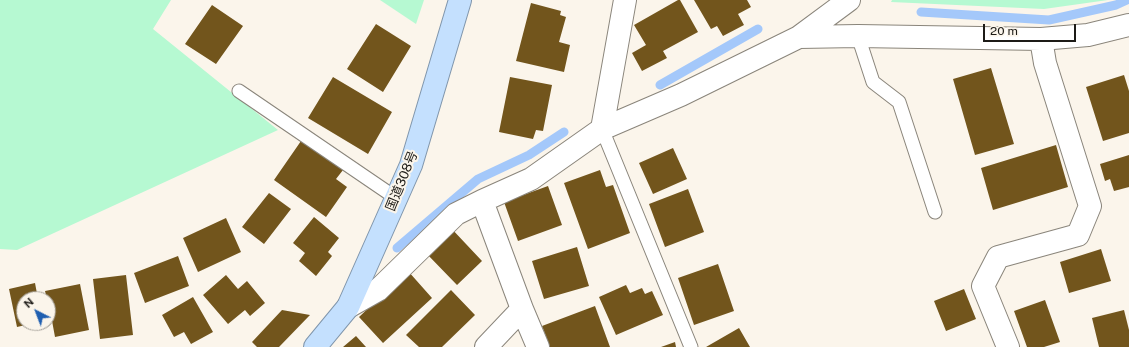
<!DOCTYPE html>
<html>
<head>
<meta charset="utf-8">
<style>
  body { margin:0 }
  #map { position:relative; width:1129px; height:347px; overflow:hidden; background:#fbf5eb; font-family:"Public Sans",sans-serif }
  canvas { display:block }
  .north { position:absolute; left:16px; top:291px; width:40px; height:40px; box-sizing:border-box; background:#fbf5eb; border:1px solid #a29e96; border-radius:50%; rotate:318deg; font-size:11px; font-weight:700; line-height:16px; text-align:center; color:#1d1b17 }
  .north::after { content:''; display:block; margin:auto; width:14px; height:18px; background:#205fb0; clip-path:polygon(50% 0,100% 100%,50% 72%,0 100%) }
  .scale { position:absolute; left:983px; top:24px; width:93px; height:18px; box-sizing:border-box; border:2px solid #1d1b17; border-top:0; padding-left:5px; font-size:12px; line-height:14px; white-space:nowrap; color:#1d1b17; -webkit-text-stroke:3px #fbf5eb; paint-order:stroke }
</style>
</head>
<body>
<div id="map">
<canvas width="1129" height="347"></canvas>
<div class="north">N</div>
<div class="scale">20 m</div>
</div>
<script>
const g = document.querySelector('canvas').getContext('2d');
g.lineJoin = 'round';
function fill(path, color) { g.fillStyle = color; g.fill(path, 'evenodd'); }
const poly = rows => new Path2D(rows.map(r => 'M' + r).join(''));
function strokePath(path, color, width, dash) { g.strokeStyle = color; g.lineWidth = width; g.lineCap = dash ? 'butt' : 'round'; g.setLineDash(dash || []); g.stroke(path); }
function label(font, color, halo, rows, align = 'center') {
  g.font = font + ' "Public Sans","Noto Sans JP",sans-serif'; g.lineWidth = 4; g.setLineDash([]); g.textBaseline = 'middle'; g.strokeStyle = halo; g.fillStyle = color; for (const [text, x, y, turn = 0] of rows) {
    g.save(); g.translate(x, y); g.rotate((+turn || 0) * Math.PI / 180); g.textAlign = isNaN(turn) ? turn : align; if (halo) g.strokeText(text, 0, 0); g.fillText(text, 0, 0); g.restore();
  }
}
const green = poly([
  [0,0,171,0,153,29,278,130,17,250,0,249],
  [380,0,424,0,416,24],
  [892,0,1108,0,1044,9,891,2]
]);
const stream = poly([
  [921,12,1049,20,1116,5,1127,0],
  [660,85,758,29],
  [397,248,478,179,529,155,564,132]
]);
const building = poly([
  [678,0,680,0,698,32,663,51,667,58,642,71,632,53,646,45,634,25],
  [694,0,747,0,751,7,738,14,744,25,723,36,717,26,711,29],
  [531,3,561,11,560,15,566,17,559,42,570,45,564,72,516,61],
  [212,5,243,26,216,64,185,44],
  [376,24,411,46,383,92,347,69],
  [991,68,1014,144,975,155,953,79],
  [1124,75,1129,91,1129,133,1103,141,1086,87],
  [333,77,392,112,368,154,308,118],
  [510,77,552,85,543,131,536,130,533,139,499,132],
  [301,141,343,170,336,179,347,187,326,217,274,180],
  [1056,145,1068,187,993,210,981,168],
  [673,148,687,179,653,194,639,163],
  [1129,155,1129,187,1114,191,1110,179,1105,181,1100,164],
  [600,170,606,187,613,185,630,233,588,249,564,183],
  [548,186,562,225,518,241,504,202],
  [688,189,704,232,665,247,649,204],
  [269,193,291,209,264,244,242,227],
  [314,217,339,238,328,252,332,256,316,276,299,261,305,253,293,243],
  [226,218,241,252,198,272,183,238],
  [450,227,482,261,457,285,425,252],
  [577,247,589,286,544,299,532,261],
  [1101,249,1111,281,1069,293,1060,262],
  [178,256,189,286,145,303,134,273],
  [718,264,734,311,694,325,678,278],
  [408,271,432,298,383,343,359,317],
  [126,275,133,335,100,339,93,279],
  [226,275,238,289,247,281,265,303,250,316,245,310,228,324,203,295],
  [35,283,38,299,24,299,24,323,30,324,17,327,9,289],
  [80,284,89,330,55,337,48,299,47,299,45,291],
  [626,285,630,293,642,288,645,294,652,291,663,315,616,335,599,297],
  [964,289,976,319,946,331,934,301],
  [451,290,475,315,442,347,419,347,406,335],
  [193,297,213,332,191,344,184,332,174,337,162,315],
  [1045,300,1060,342,1044,347,1027,347,1014,311],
  [595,306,610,347,550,347,542,326],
  [282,310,310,315,279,347,257,347,252,342],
  [1124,310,1129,330,1129,347,1099,347,1092,318],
  [739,328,750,347,706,347],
  [356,336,366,347,343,347],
  [675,342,676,347,661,347]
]);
const service = poly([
  [858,36,873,82,899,102,935,212],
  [239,91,396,198],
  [602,129,691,347]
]);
const minor = poly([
  [799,37,858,36,1041,39,1088,35,1129,25],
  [602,129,625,0],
  [482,201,522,309,538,347],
  [348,307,378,290,456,214,482,201,531,179,602,129,681,95,799,37,849,0],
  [486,347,522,309],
  [1008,347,983,286,998,257,1078,235,1090,206,1045,63,1041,39]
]);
const trunk = poly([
  [315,347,348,307,411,165,460,0]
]);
const streetNames = [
  ["国道308号",402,181,-68]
];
fill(green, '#b6f9d2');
strokePath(stream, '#a4c8fa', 9);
fill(building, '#72551c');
strokePath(service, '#8a857b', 15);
strokePath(minor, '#8a857b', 24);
strokePath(trunk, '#8096ac', 24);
strokePath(service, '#fff', 13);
strokePath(minor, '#fff', 22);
strokePath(trunk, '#c4e0fe', 22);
label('13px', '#1d1b17', '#fbf5eb', streetNames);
</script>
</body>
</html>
